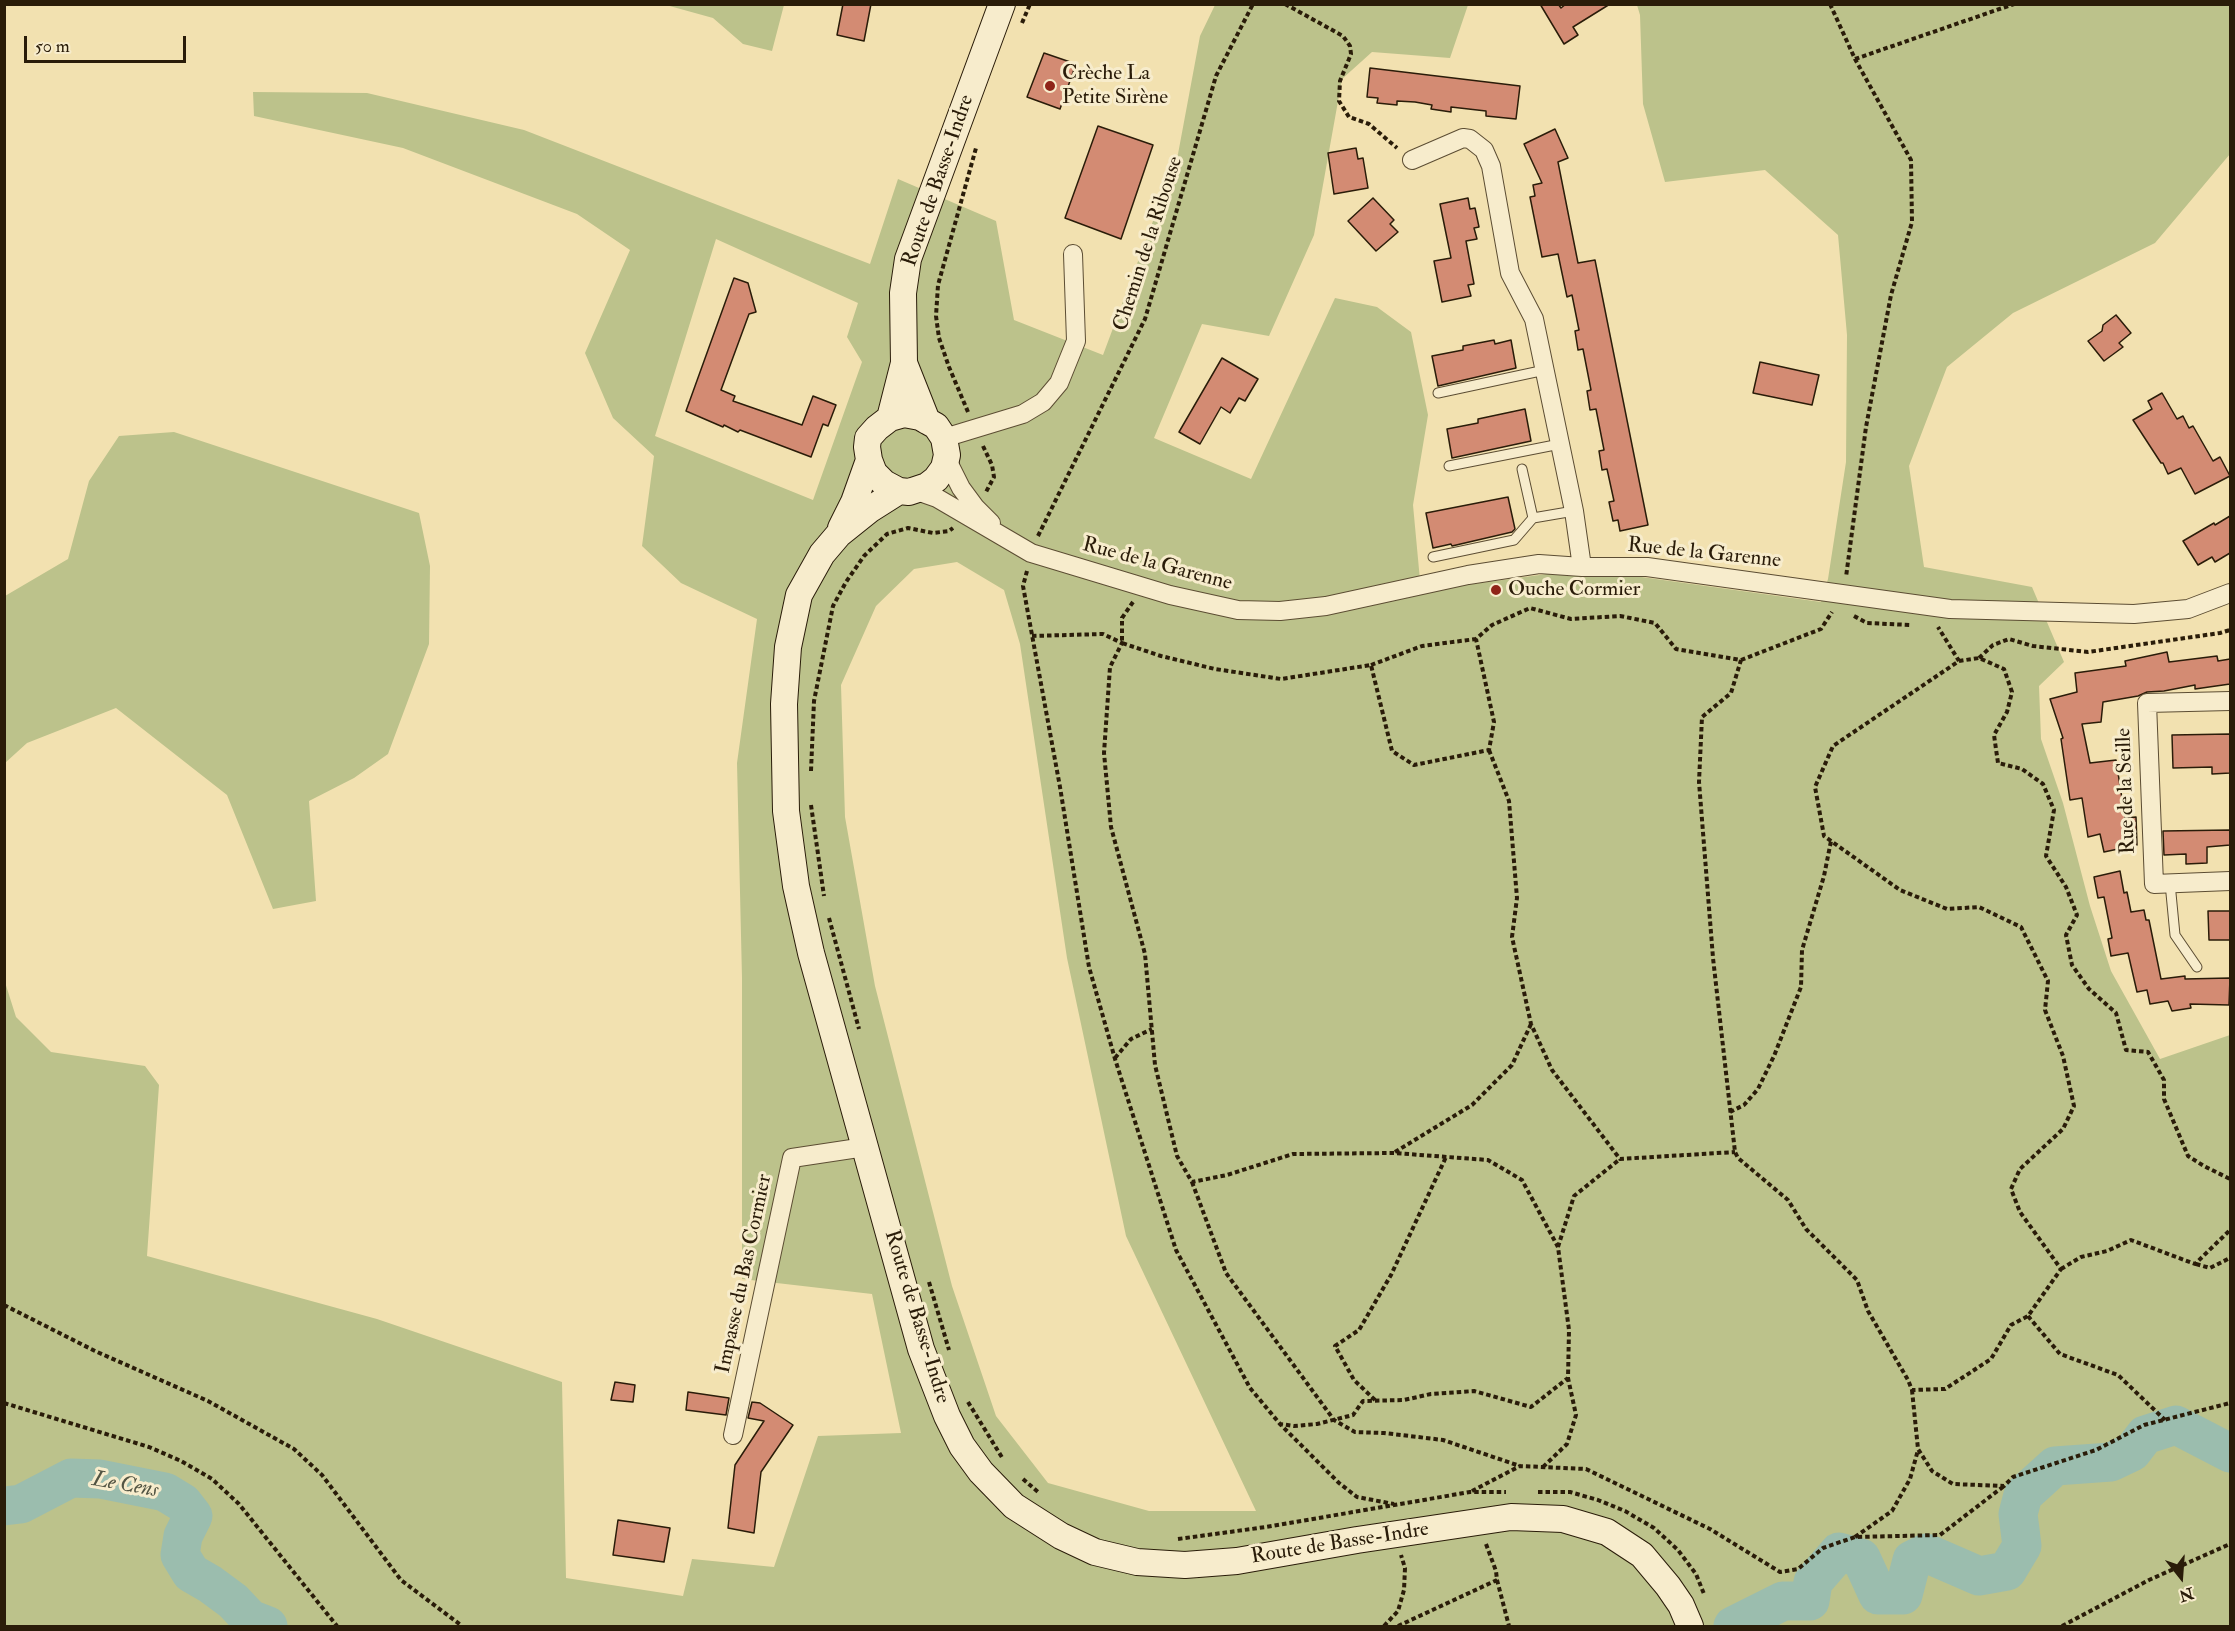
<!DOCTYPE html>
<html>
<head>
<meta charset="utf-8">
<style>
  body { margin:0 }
  #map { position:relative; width:2235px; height:1631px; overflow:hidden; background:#f2e1b0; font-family:"IM FELL Double Pica",serif }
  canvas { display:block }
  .frame { position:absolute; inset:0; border:6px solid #2a1c09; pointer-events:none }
  .north { position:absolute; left:2151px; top:1547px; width:60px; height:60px; -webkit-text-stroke:4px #f7eccc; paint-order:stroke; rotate:163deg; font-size:16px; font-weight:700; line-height:24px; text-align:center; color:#2a1c09 }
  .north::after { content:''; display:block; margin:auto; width:21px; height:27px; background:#2a1c09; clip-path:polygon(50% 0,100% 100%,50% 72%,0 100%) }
  .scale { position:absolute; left:24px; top:36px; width:162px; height:27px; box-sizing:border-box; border:3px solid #2a1c09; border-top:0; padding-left:8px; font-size:18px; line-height:21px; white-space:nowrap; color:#2a1c09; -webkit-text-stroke:4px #f7eccc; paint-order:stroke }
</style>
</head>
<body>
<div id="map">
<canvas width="2235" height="1631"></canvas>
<div class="frame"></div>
<div class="north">N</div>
<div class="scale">50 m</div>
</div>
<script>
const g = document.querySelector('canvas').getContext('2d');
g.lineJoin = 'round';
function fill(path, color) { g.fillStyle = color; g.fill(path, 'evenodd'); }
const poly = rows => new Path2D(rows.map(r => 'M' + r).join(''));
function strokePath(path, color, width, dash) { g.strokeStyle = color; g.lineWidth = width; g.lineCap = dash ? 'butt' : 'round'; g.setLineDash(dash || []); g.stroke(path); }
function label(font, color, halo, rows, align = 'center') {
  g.font = font + ' "IM FELL Double Pica",serif'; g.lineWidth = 6; g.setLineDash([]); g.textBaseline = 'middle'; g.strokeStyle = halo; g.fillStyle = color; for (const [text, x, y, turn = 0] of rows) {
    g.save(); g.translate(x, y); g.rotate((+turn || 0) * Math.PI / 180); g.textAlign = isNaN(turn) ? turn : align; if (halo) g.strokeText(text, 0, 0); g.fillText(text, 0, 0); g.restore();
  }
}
const green = poly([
  [666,5,784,5,772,51,743,44,713,18],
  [1215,5,1468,5,1450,58,1372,52,1342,79,1314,235,1269,336,1202,324,1154,438,1251,479,1335,298,1377,307,1411,332,1428,415,1413,505,1421,591,1584,569,1821,602,1828,579,1846,462,1847,335,1838,235,1765,170,1665,182,1643,104,1640,15,1637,5,2230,5,2230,154,2155,243,2013,313,1947,367,1909,466,1924,567,2032,587,2064,662,2039,686,2041,739,2063,803,2090,906,2111,971,2160,1059,2230,1035,2230,1626,5,1626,4,979,16,1017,51,1052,145,1066,159,1085,147,1256,377,1319,562,1382,566,1578,683,1596,692,1559,774,1567,818,1436,901,1433,872,1294,742,1279,742,978,737,763,757,619,681,583,642,546,654,456,613,418,585,353,630,250,577,214,403,148,254,116,253,92,367,93,524,130,870,264,898,179,996,221,1014,320,1103,355,1178,154,1200,36],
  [716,239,858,303,847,337,862,362,813,500,655,436],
  [957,562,1004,590,1020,644,1067,958,1126,1236,1256,1511,1149,1511,1048,1483,996,1416,952,1286,875,986,845,817,841,685,876,606,914,569],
  [174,432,419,513,430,566,429,644,388,754,354,778,309,801,316,901,273,909,227,795,116,708,27,743,5,763,5,596,68,559,89,481,119,436]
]);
const river = poly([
  [4,1506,21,1504,71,1478,100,1479,165,1492,183,1503,193,1516,183,1536,180,1555,191,1573,210,1584,233,1601,250,1619,268,1626],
  [1733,1626,1783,1601,1810,1601,1813,1582,1839,1552,1861,1558,1878,1595,1903,1595,1912,1560,1926,1553,1979,1576,2007,1571,2022,1546,2018,1514,2023,1495,2055,1466,2111,1462,2132,1452,2145,1435,2176,1425,2230,1453]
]);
const building = poly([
  [843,4,871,4,864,41,837,35,843,4],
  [1540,4,1558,4,1561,8,1566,4,1610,4,1573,27,1578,35,1564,44,1540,4],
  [1044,53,1076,64,1060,109,1027,97,1044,53],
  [1370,68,1520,86,1516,119,1486,116,1486,111,1451,107,1451,112,1431,109,1432,105,1415,102,1397,101,1397,105,1377,103,1378,98,1367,97,1370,68],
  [1098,126,1153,145,1121,239,1065,218,1098,126],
  [1555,129,1568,158,1558,162,1578,263,1595,260,1648,525,1620,531,1618,520,1613,521,1609,502,1614,501,1607,469,1602,470,1599,451,1604,450,1596,409,1590,410,1587,391,1591,390,1583,349,1578,350,1575,331,1579,330,1572,295,1567,297,1558,254,1542,257,1530,197,1535,196,1533,185,1542,183,1524,144,1555,129],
  [1356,148,1358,159,1363,158,1368,188,1334,194,1328,153,1356,148],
  [1373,198,1394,220,1390,224,1398,232,1376,251,1348,221,1373,198],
  [1468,198,1470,209,1475,208,1479,227,1474,228,1477,239,1466,241,1474,284,1468,285,1471,296,1442,302,1434,261,1451,258,1440,204,1468,198],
  [734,278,748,283,756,312,749,314,721,390,735,396,733,401,802,425,813,396,836,405,828,426,823,424,811,457,740,430,738,432,724,425,723,427,686,411,734,278],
  [2116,315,2131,333,2119,343,2123,347,2104,361,2088,341,2102,331,2103,325,2116,315],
  [1494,340,1495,344,1511,340,1516,368,1438,386,1432,356,1463,350,1463,346,1494,340],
  [1222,358,1258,379,1245,401,1239,398,1230,413,1221,407,1200,444,1179,432,1222,358],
  [1760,362,1819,375,1812,405,1753,393,1760,362],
  [2162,393,2177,419,2183,416,2189,428,2193,426,2213,461,2220,457,2230,476,2195,494,2181,468,2168,474,2163,463,2161,463,2133,420,2152,409,2148,401,2162,393],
  [1525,409,1531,441,1452,458,1447,429,1478,423,1478,419,1525,409],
  [1508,497,1515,529,1512,532,1452,546,1451,544,1433,548,1426,513,1508,497],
  [2230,516,2230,553,2215,562,2212,557,2198,565,2183,541,2214,523,2215,525,2230,516],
  [2167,652,2169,662,2217,656,2218,661,2230,659,2230,684,2195,689,2195,685,2164,691,2147,692,2138,696,2103,702,2101,722,2082,724,2090,763,2116,760,2125,818,2136,817,2137,845,2104,852,2100,834,2088,837,2082,798,2070,800,2061,739,2063,738,2050,699,2077,692,2075,673,2126,666,2125,661,2167,652],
  [2230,734,2230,773,2212,774,2212,767,2173,768,2172,735,2230,734],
  [2230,830,2230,845,2207,847,2207,863,2186,864,2186,854,2164,855,2163,831,2230,830],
  [2120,871,2124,893,2127,892,2131,912,2144,910,2146,920,2149,920,2161,979,2185,976,2185,979,2230,978,2229,1005,2190,1004,2191,1008,2172,1011,2168,1001,2150,1004,2147,990,2137,992,2128,953,2111,956,2108,939,2112,938,2104,897,2098,898,2094,877,2120,871],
  [2208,911,2230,911,2230,940,2209,940,2208,911],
  [615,1382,635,1385,633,1402,611,1400,615,1382],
  [688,1392,729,1398,726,1415,686,1410,688,1392],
  [752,1402,760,1403,793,1425,761,1472,754,1533,728,1528,735,1465,764,1421,748,1418,752,1402],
  [618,1520,670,1528,664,1562,613,1555,618,1520]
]);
const path = poly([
  [1285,4,1343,36,1350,46,1351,54,1340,81,1339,101,1349,117,1369,124,1397,148],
  [1830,4,1855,59,1911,160,1912,222,1891,295,1866,427,1846,577],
  [1022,23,1030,4],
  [1855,59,2014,4],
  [968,412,949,367,939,338,936,316,938,285,976,148],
  [983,446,992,465,994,477,986,492],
  [1038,536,1145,319,1216,76,1253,4],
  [1027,571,1023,586,1060,787,1089,967,1115,1059,1176,1250,1250,1388,1280,1424,1339,1483,1357,1497,1394,1504],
  [1133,602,1122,618,1122,643,1161,656,1215,669,1281,679,1371,665,1392,751,1414,765,1489,750,1494,722,1476,639,1492,625,1530,608,1571,619,1620,616,1655,623,1676,649,1741,660,1731,693,1702,717,1699,782,1713,958,1735,1152,1738,1158,1788,1200,1806,1229,1857,1280,1868,1311,1908,1380,1912,1390,1945,1389,1991,1359,2011,1325,2028,1316,2061,1269,2020,1212,2011,1189,2020,1169,2063,1129,2074,1106,2063,1056,2045,1010,2048,981,2021,927,1979,907,1947,909,1900,890,1824,836,1815,787,1833,746,1959,661,1938,627],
  [1854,616,1867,623,1910,625],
  [1032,636,1103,634,1122,643,1110,667,1104,753,1111,827,1145,954,1155,1065,1177,1156,1192,1182,1227,1175,1293,1154,1394,1153,1488,1160,1522,1180,1558,1247,1569,1330,1568,1378,1531,1407,1474,1391,1431,1394,1404,1400,1363,1401,1353,1415,1317,1424,1294,1426,1280,1424],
  [1979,658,1993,645,2009,639,2033,646,2088,652,2220,633,2230,630],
  [1741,660,1821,629,1832,612],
  [1959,661,1979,658,2004,669,2012,692,2007,712,1994,735,1998,763,2022,769,2043,784,2054,810,2046,856,2066,887,2077,915,2066,935,2072,965,2089,989,2116,1013,2126,1050,2148,1052,2164,1080,2164,1099,2188,1156,2204,1166,2230,1179],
  [1371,665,1422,646,1476,639],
  [1489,750,1509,801,1517,898,1512,937,1531,1024,1552,1070,1620,1159,1735,1152],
  [811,771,814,701,833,606,846,582,864,556,887,534,908,528,933,533,949,531,953,528],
  [811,805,824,896],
  [829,918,859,1029],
  [1115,1058,1131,1039,1152,1029],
  [1730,1112,1744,1105,1758,1089,1774,1056,1801,987,1802,950,1824,876,1831,841],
  [1395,1152,1472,1105,1512,1065,1531,1024],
  [1192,1182,1226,1273,1334,1420,1355,1432,1384,1433,1443,1440,1520,1466],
  [1558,1247,1574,1196,1620,1159],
  [2196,1264,2210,1268,2230,1258],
  [2061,1269,2081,1257,2107,1251,2131,1240,2195,1264,2230,1230],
  [929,1282,949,1350],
  [4,1305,95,1351,208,1401,294,1449,322,1475,401,1580,462,1626],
  [2028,1316,2060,1354,2118,1375,2165,1420],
  [1912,1390,1918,1449,1932,1471,1953,1484,2004,1486,2013,1477,2096,1450,2144,1425,2230,1403],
  [1375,1400,1354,1380,1335,1346,1359,1330,1391,1275,1446,1157],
  [968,1402,1003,1459],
  [4,1403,149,1447,181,1461,212,1479,239,1504,337,1626],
  [1543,1467,1567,1444,1576,1415,1568,1378],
  [1023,1479,1038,1492],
  [1472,1491,1520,1466,1586,1469,1710,1529,1780,1572,1798,1569,1823,1548,1855,1537,1940,1535,2004,1486],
  [1538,1492,1570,1492,1598,1500,1625,1511,1654,1528,1678,1550,1696,1574,1704,1594],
  [1855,1537,1892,1511,1910,1479,1918,1450],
  [1178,1539,1266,1527,1470,1492,1506,1492],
  [1497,1580,1509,1626],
  [1384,1626,1398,1611,1404,1590,1405,1568,1401,1555],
  [1398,1626,1497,1580,1496,1571,1486,1544],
  [2062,1626,2149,1580,2230,1544]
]);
const service = poly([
  [1438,393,1545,370],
  [1449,466,1560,444],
  [1522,469,1533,518,1574,511],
  [1433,557,1514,540,1533,518],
  [2170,883,2175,935,2197,967]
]);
const minor = poly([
  [1412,160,1463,138,1470,139,1484,150,1491,166,1510,273,1534,319,1574,511,1582,567],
  [944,438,1023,414,1043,402,1059,383,1076,341,1073,254],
  [946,458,961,488,975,507,991,523],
  [917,491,937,498,1031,553,1170,595,1238,610,1280,611,1326,606,1468,575,1539,564,1582,567,1647,567,1950,609,2134,614,2188,609,2230,593],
  [2230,701,2147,703,2154,884,2230,881],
  [733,1435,792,1158,865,1147]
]);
const secondary = poly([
  [904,363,927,421],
  [904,414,920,417,936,426,944,438,947,455,944,468,936,479,927,486,909,492,899,491,884,483,874,473,869,460,867,447,868,438,877,428,890,418,904,414],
  [890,418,904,363,903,293,908,259,1002,4],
  [899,491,869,510,839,534,822,554,799,595,788,647,784,704,786,811,796,886,811,953,921,1349,947,1416,962,1446,981,1472,1014,1506,1061,1536,1095,1552,1137,1562,1185,1565,1237,1561,1357,1540,1511,1517,1563,1519,1607,1532,1642,1555,1668,1586,1681,1605,1690,1626],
  [841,528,854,502,869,460]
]);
const markers = [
  [1050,86,6,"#8f2418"],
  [1496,590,6,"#8f2418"]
];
const poiNames = [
  ["Crèche La",1062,74],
  ["Petite Sirène",1062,98],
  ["Ouche Cormier",1508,590]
];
const streetNames = [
  ["Route de Basse-Indre",939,181,-71],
  ["Chemin de la Ribouse",1149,244,-72],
  ["Rue de la Garenne",1704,554,6],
  ["Rue de la Garenne",1157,565,15],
  ["Rue de la Seille",2127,791,-92],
  ["Impasse du Bas Cormier",745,1274,-78],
  ["Route de Basse-Indre",916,1317,73],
  ["Route de Basse-Indre",1340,1544,-9]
];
const waterNames = [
  ["Le Cens",125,1486,10]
];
fill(green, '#bcc28b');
strokePath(river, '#9bbdae', 39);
fill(building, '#d38b73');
strokePath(building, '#2a1c09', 1.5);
strokePath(service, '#5c4d33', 11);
strokePath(minor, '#5c4d33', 20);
strokePath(secondary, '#2a1c09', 28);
strokePath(path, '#2a1c09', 4, [4.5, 3]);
strokePath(service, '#f7eccc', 9);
strokePath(minor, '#f7eccc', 18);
strokePath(secondary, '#f7eccc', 26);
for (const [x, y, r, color] of markers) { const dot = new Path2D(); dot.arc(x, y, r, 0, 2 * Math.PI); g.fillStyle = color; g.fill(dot); strokePath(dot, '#f7eccc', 2); }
label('21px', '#2a1c09', '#f7eccc', poiNames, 'left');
label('21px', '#2a1c09', '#f7eccc', streetNames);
label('italic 22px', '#525443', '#f7eccc', waterNames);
</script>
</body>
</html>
